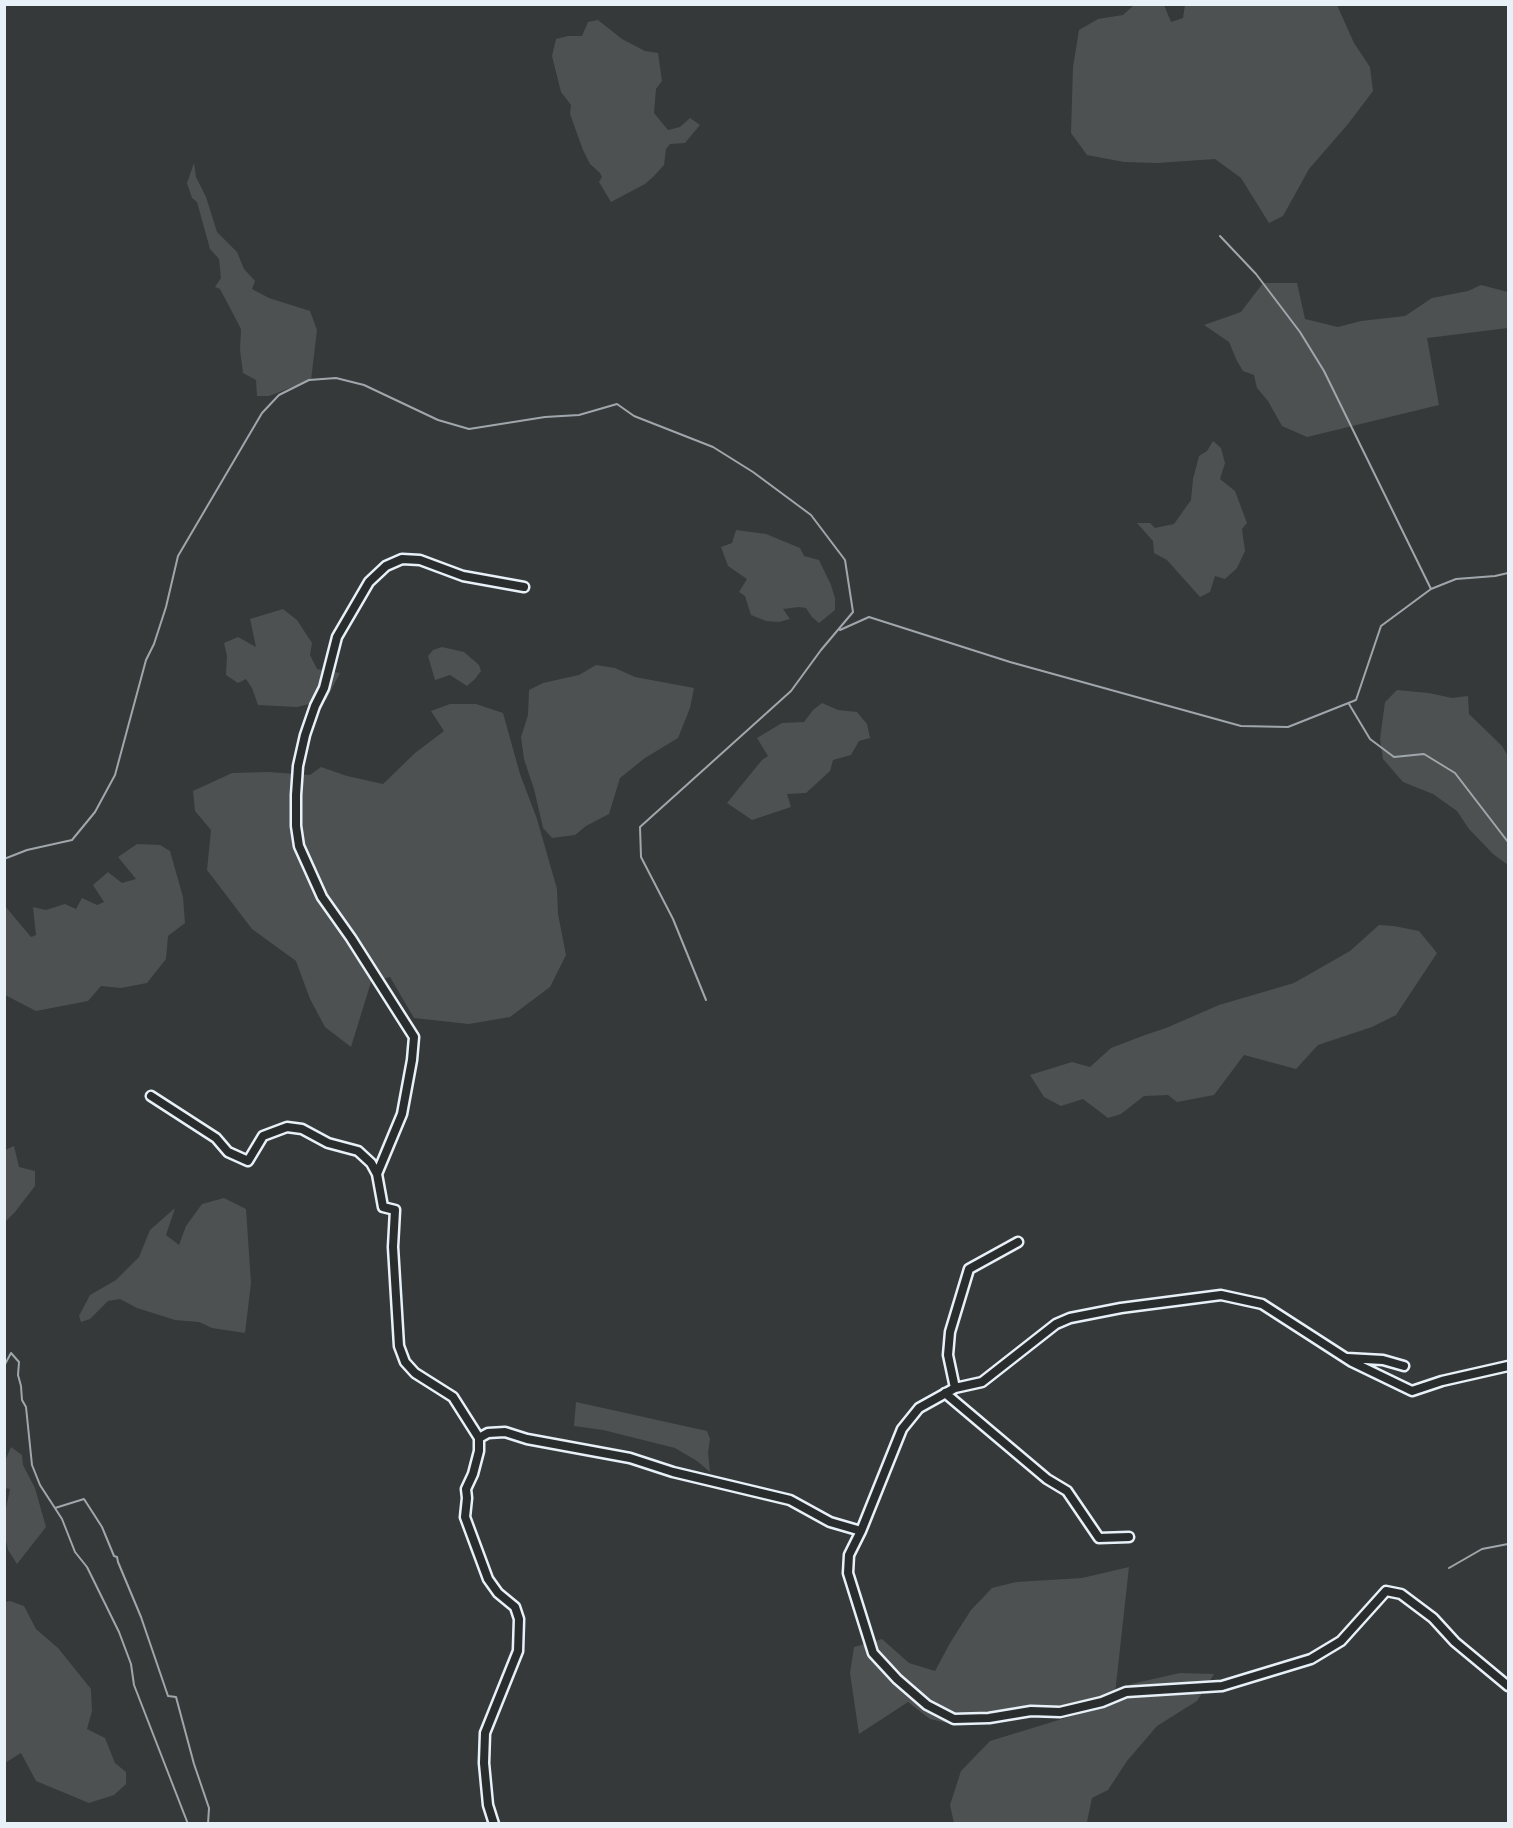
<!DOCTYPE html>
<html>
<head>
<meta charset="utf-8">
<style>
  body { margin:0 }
  #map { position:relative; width:1513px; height:1828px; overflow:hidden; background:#35393a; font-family:"Patrick Hand",sans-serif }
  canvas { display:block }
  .frame { position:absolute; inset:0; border:6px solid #e8f1f8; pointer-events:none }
</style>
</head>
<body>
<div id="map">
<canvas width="1513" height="1828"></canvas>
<div class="frame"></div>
</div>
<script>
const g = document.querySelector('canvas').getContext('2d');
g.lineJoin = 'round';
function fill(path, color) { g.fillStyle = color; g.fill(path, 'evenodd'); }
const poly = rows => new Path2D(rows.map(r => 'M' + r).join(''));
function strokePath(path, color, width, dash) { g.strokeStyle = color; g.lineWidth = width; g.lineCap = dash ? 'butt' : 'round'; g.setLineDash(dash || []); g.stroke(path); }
const green = poly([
  [1134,5,1164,5,1171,22,1183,18,1185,5,1337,5,1354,43,1370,67,1373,91,1348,124,1309,169,1283,216,1269,223,1241,178,1215,159,1157,163,1124,162,1087,155,1071,133,1073,67,1079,30,1098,19,1123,15],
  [598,20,622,39,645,51,658,53,662,81,656,89,654,113,668,130,680,127,690,118,700,125,685,143,670,144,666,149,664,165,653,177,645,184,611,202,599,182,602,177,600,173,590,164,583,150,570,114,571,105,561,92,552,56,556,39,568,36,582,36,588,22],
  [194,163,196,177,206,197,217,232,237,252,244,269,255,281,252,289,269,298,310,311,317,330,311,380,269,396,257,396,256,380,243,373,240,350,241,329,220,289,215,287,221,278,219,259,210,249,197,202,192,198,187,183],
  [1263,283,1297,283,1305,319,1338,327,1361,321,1405,316,1432,298,1468,291,1481,285,1508,292,1508,328,1427,338,1439,405,1307,437,1282,426,1268,401,1257,388,1254,375,1243,371,1237,361,1229,342,1204,325,1241,312],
  [1213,441,1221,448,1225,463,1220,479,1235,491,1247,523,1242,529,1245,551,1237,568,1225,579,1215,576,1210,592,1200,597,1167,560,1154,553,1153,541,1137,523,1150,523,1155,528,1174,524,1191,500,1193,479,1199,456,1207,451],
  [736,530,766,534,800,548,804,556,819,560,831,585,835,598,835,610,819,623,812,617,806,608,799,607,783,609,790,619,779,622,766,621,751,615,745,596,739,592,747,579,728,566,721,547,732,543],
  [283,609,297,620,312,643,310,655,317,669,340,673,326,700,297,707,258,705,252,688,246,679,238,683,226,675,227,656,224,643,238,637,256,647,250,619],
  [442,647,464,652,479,665,481,671,475,679,467,686,450,675,435,680,428,656,433,650],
  [596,665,615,668,635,677,694,688,690,708,678,738,645,758,620,778,609,814,586,826,575,835,552,838,543,828,534,789,524,759,521,737,528,715,529,690,543,683,579,675],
  [1397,690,1429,693,1452,698,1468,696,1469,714,1502,746,1508,756,1508,865,1493,854,1469,829,1457,811,1433,794,1403,782,1383,759,1380,739,1385,702],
  [822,703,838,710,857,712,867,724,870,738,859,741,851,755,833,760,830,771,806,793,787,794,791,807,752,820,727,803,762,760,768,756,757,738,782,723,804,722,813,710],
  [450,704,476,704,503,713,520,774,537,819,557,889,558,914,566,955,550,987,510,1017,469,1024,414,1018,390,977,371,982,351,1047,325,1027,310,999,296,961,252,929,207,870,211,830,195,811,193,791,232,773,268,772,310,775,321,767,347,776,383,784,415,753,444,731,431,711],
  [137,844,160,845,170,851,183,897,185,923,168,936,166,959,147,983,121,988,101,986,88,1001,36,1011,5,995,5,906,31,937,36,935,33,907,46,910,65,904,76,909,82,898,97,905,104,902,93,885,108,872,122,883,136,879,118,857],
  [1379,925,1394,926,1419,931,1437,953,1396,1015,1372,1027,1318,1045,1296,1069,1244,1055,1214,1095,1177,1102,1168,1095,1144,1096,1121,1114,1108,1118,1083,1099,1061,1106,1044,1097,1030,1075,1072,1062,1090,1067,1111,1048,1145,1035,1166,1028,1219,1005,1294,983,1350,951],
  [14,1146,19,1167,35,1171,35,1186,15,1212,5,1222,5,1150],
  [224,1198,246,1209,251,1283,245,1333,212,1328,199,1322,175,1320,137,1308,120,1299,108,1301,90,1319,81,1322,79,1316,90,1295,116,1280,139,1257,150,1230,175,1208,166,1235,179,1245,186,1226,202,1204],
  [576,1402,707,1431,710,1439,708,1453,710,1472,697,1461,675,1448,603,1430,574,1426],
  [11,1447,22,1455,23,1465,35,1488,46,1527,17,1564,8,1550,4,1531,5,1513,10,1489,5,1488,5,1461],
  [1129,1567,1115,1694,1091,1702,989,1714,956,1725,930,1719,908,1702,859,1734,850,1673,854,1647,882,1639,909,1663,935,1671,950,1643,971,1610,992,1588,1016,1582,1082,1578],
  [10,1601,24,1606,36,1629,58,1648,91,1689,92,1711,87,1729,105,1738,115,1763,126,1772,126,1784,114,1795,89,1803,36,1781,21,1753,5,1763,4,1602],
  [1180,1673,1214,1674,1197,1701,1157,1726,1127,1761,1108,1790,1092,1798,1087,1822,954,1823,950,1805,961,1771,990,1741,1111,1704,1131,1684]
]);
const stream = poly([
  [1220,236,1256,274,1300,332,1324,371,1431,589],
  [840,630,869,617,1010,662,1241,726,1288,727,1356,700,1381,626,1431,589,1456,579,1495,576,1508,573],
  [1349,704,1370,739,1394,757,1424,754,1455,773,1508,842],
  [4,859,27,850,72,840,95,812,115,775,146,660,154,644,166,607,178,556,262,413,279,395,309,380,336,378,364,385,438,420,469,429,545,417,579,415,617,404,634,416,713,447,753,472,811,515,845,560,853,612,821,650,791,691,640,827,641,857,673,919,706,1000],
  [4,1366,11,1353,19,1362,18,1375,21,1386,22,1400,26,1407,32,1465,40,1485,62,1519,75,1552,87,1567,119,1632,131,1664,134,1685,188,1824],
  [55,1508,84,1499,102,1527,114,1556,117,1557,118,1562,141,1617,168,1696,176,1697,194,1764,209,1808,208,1824],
  [1449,1568,1482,1549,1508,1544]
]);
const minor = poly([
  [151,1096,216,1138,228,1152,248,1161,263,1136,287,1127,302,1129,328,1143,358,1151,371,1163,377,1174,402,1114,412,1060,414,1037,351,938,322,897,299,846,296,826,296,795,298,766,305,735,315,706,324,688,337,637,369,582,386,566,402,559,420,560,463,576,524,587],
  [377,1174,383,1207,395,1210,393,1247,399,1346,405,1362,415,1373,453,1397,479,1438,479,1451,473,1474,466,1489,467,1498,465,1517,488,1579,498,1593,515,1607,519,1619,518,1651,485,1733,484,1763,488,1805,494,1824],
  [1347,1358,1383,1360,1404,1366],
  [955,1388,948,1355,950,1332,969,1269,1018,1242],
  [945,1393,1047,1479,1067,1491,1099,1538,1129,1537],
  [479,1438,488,1433,505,1432,527,1439,630,1458,673,1472,790,1500,830,1522,861,1531,902,1429,919,1408,955,1388,982,1382,1056,1324,1070,1318,1121,1308,1221,1295,1262,1304,1352,1362,1412,1391,1442,1381,1508,1366],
  [861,1531,849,1555,848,1573,873,1653,897,1679,927,1705,954,1719,989,1718,1031,1711,1060,1712,1102,1702,1126,1692,1222,1686,1311,1659,1341,1641,1386,1591,1401,1594,1433,1618,1455,1642,1508,1686]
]);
fill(green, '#4d5152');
strokePath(stream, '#a0a7ac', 2);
strokePath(minor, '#e8f1f8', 13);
strokePath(minor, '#2a2d2e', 8);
</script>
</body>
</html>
